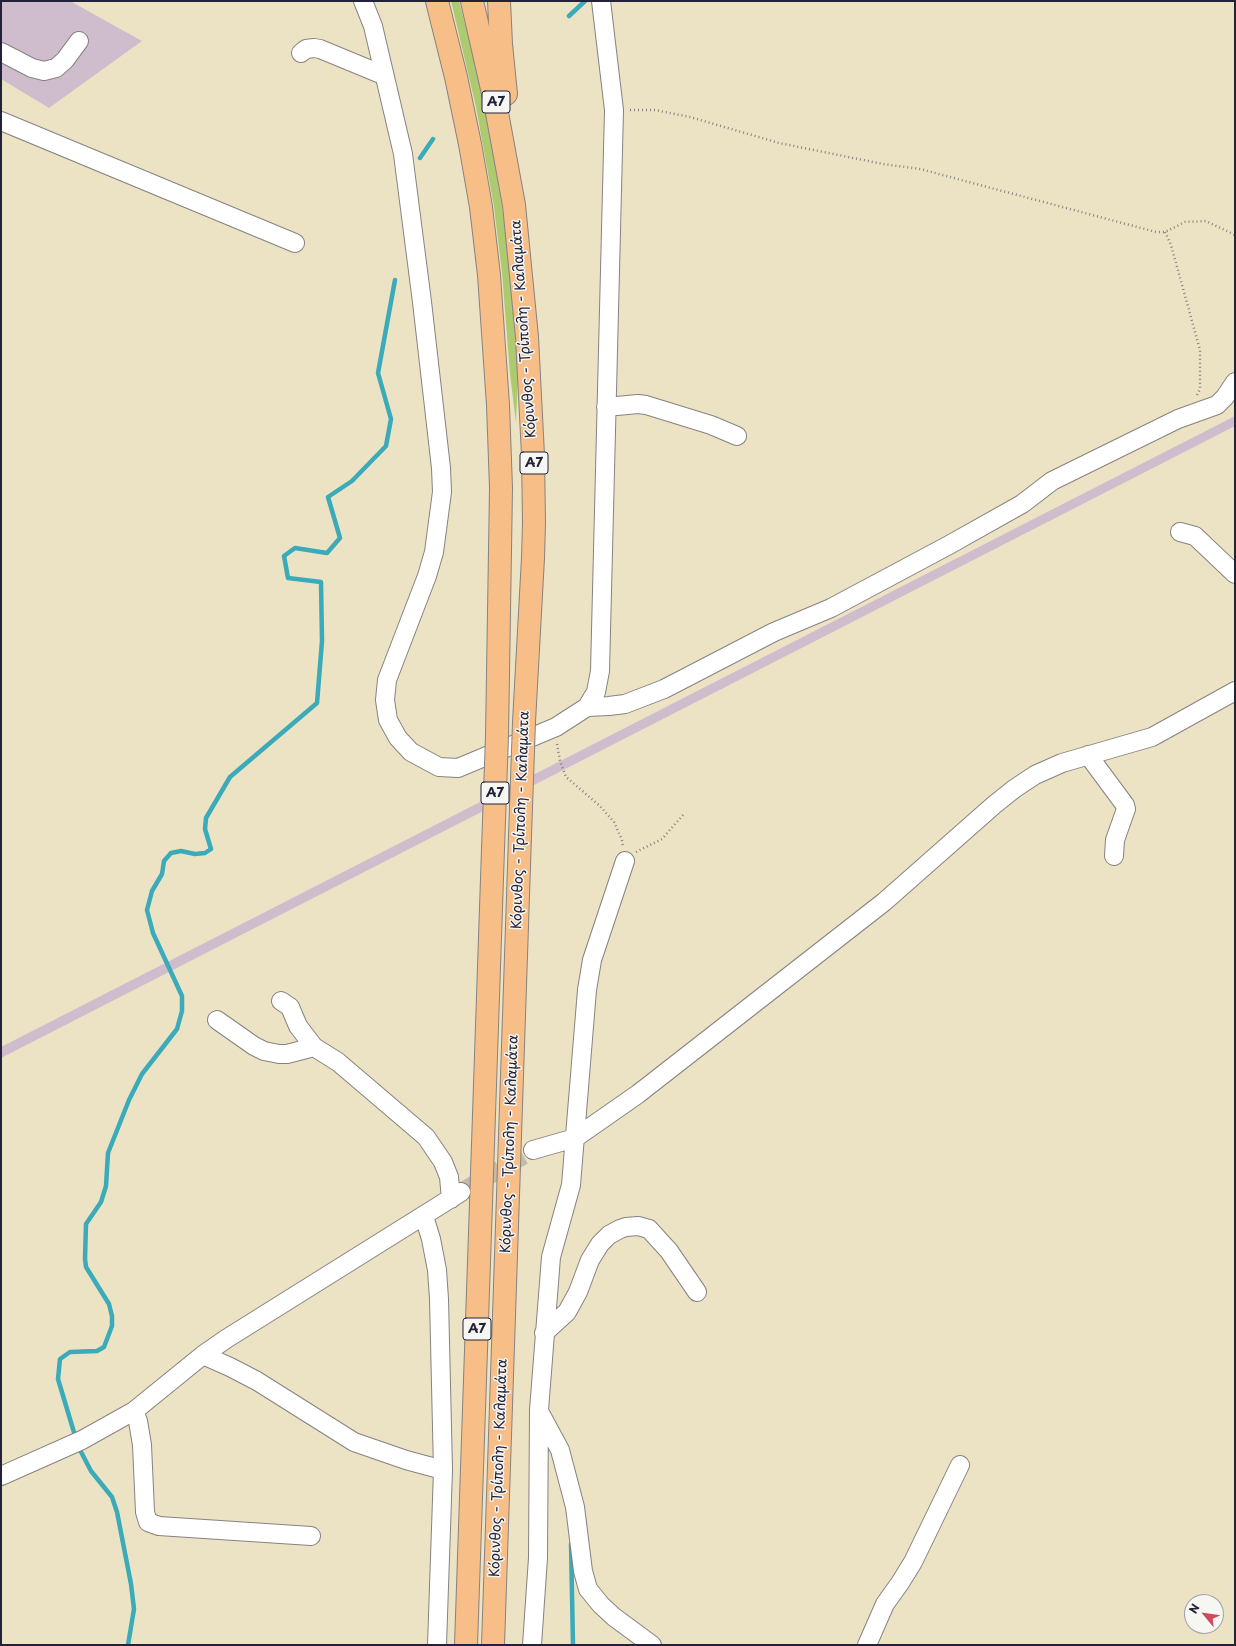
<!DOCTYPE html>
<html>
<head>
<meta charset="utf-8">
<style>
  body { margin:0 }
  #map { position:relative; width:1236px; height:1646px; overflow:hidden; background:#ece3c5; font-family:"Playpen Sans",sans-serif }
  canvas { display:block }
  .frame { position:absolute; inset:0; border:2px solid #22223b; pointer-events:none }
  .north { position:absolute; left:1184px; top:1594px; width:40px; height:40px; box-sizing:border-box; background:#f6f6f2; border:1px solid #a1a1a9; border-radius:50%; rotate:299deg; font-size:11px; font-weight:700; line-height:16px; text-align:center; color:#22223b }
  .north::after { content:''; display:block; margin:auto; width:14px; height:18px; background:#d1495b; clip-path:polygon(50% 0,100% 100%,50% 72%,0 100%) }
</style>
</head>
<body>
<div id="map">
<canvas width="1236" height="1646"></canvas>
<div class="frame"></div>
<div class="north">N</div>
</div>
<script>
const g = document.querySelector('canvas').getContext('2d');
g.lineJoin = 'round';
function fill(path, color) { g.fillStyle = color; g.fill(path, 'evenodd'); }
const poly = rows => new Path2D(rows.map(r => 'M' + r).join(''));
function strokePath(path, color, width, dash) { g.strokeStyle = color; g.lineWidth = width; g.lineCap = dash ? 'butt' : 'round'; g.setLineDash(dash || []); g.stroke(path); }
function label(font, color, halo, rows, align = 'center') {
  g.font = font + ' "Playpen Sans",sans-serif'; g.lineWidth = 3; g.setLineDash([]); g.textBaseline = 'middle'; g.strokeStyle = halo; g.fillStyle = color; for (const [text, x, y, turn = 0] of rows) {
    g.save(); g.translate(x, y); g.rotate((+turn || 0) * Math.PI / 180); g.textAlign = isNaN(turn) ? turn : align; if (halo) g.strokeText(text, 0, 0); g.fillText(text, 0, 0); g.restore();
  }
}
const industrial = poly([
  [1,1,70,1,142,41,49,108,1,79],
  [1235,416,1235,426,1,1058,1,1047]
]);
const green = poly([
  [451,1,459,1,469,39,484,105,502,205,510,272,518,373,516,423,510,374,502,273,494,207,476,107]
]);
const stream = poly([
  [569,16,585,1],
  [420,158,433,139],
  [76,1439,58,1379,60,1359,70,1352,97,1351,104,1347,112,1326,112,1316,109,1304,86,1267,85,1259,86,1224,101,1202,106,1186,108,1153,129,1100,142,1074,177,1029,182,1011,182,996,153,933,147,910,152,891,162,874,164,861,171,853,181,851,195,854,205,853,211,849,205,829,206,818,230,777,317,703,322,641,321,582,288,578,284,556,295,548,327,553,340,538,328,497,352,481,386,446,391,419,378,373,395,280],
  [78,1446,91,1471,112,1497,117,1512,131,1584,134,1609,128,1645],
  [571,1544,573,1645]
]);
const minorTunnel = poly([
  [461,1192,533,1150]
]);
const path = poly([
  [630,110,655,110,690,117,779,143,883,164,920,169,1156,232,1165,232,1185,222,1206,221,1235,235],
  [1165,232,1171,245,1200,350,1200,389,1197,395],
  [557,744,560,761,566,777,600,806,614,822,622,840,623,847],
  [636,852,662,839,684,814]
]);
const minor = poly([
  [363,1,373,26,403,154,422,302,441,468,442,492,434,552,427,576,387,680,385,700,388,720,398,738,411,752,439,767,458,768,556,727,587,707,596,692,600,671,614,110,601,1],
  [1,52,32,68,44,71,56,68,65,60,79,41],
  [301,53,306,49,314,48,320,49,383,75],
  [1,121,295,243],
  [606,407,638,404,646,405,711,425,737,436],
  [1180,532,1195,536,1235,574],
  [587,707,609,706,625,704,664,689,774,632,831,608,949,545,1022,504,1052,481,1178,419,1217,405,1225,397,1235,382],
  [1088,755,1125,805,1126,809,1115,840,1114,856],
  [281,1001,290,1007,298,1026,314,1047,338,1062,426,1137,443,1162,449,1177,451,1199],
  [217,1020,254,1046,264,1051,279,1054,287,1054,314,1047],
  [533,1150,575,1138,638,1094,884,902,994,805,1014,789,1035,775,1062,763,1152,737,1235,691],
  [424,1216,431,1239,437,1270,439,1299,443,1470,437,1645],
  [544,1333,567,1312,578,1292,590,1260,600,1244,609,1235,620,1229,626,1227,638,1226,649,1229,669,1251,697,1292],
  [203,1355,230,1367,257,1381,354,1442,406,1460,443,1470],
  [134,1411,138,1421,142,1445,145,1512,148,1522,159,1526,311,1536],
  [540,1413,560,1450,575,1507,583,1571,588,1589,601,1605,614,1617,652,1645],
  [1,1476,82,1440,134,1411,203,1355,226,1339,461,1192],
  [532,1645,538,1558,539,1410,551,1257,571,1185,587,990,592,960,625,861],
  [867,1645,885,1604,900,1583,913,1562,960,1465]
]);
const highway = poly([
  [437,1,456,77,470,144,481,207,489,275,498,405,501,488,497,736],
  [472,1,495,102,514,205,527,337,533,455,534,523,533,558,524,722],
  [499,1,501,44,506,94],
  [466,1645,493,849],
  [493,1645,520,836]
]);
const highwayBridge = poly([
  [520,836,524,722],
  [493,849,497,736]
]);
const shields = [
  [496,102,28],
  [534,463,28],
  [495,793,28],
  [477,1329,28]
];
const shieldNames = [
  ["Α7",496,102],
  ["Α7",534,463],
  ["Α7",495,793],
  ["Α7",477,1329]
];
const streetNames = [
  ["Κόρινθος - Τρίπολη - Καλαμάτα",524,329,-94],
  ["Κόρινθος - Τρίπολη - Καλαμάτα",521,820,-88],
  ["Κόρινθος - Τρίπολη - Καλαμάτα",510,1144,-88],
  ["Κόρινθος - Τρίπολη - Καλαμάτα",499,1468,-88]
];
fill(industrial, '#cfbdce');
fill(green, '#adca71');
strokePath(stream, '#3baab9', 4.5);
strokePath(minorTunnel, '#c4bca9', 18, [18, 9]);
strokePath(minor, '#878280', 20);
strokePath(highway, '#878280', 24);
strokePath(path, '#878280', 2.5, [1, 3]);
strokePath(minor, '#fff', 18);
strokePath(highway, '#f7be87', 22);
strokePath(highwayBridge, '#878280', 24, []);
strokePath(highwayBridge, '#f7be87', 22);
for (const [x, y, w] of shields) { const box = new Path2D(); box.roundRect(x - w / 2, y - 11, w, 22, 3); g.fillStyle = '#f6f6f2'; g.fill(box); strokePath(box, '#22223b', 1); }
label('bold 13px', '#22223b', null, shieldNames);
label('14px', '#22223b', '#f6f6f2', streetNames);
</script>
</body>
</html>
